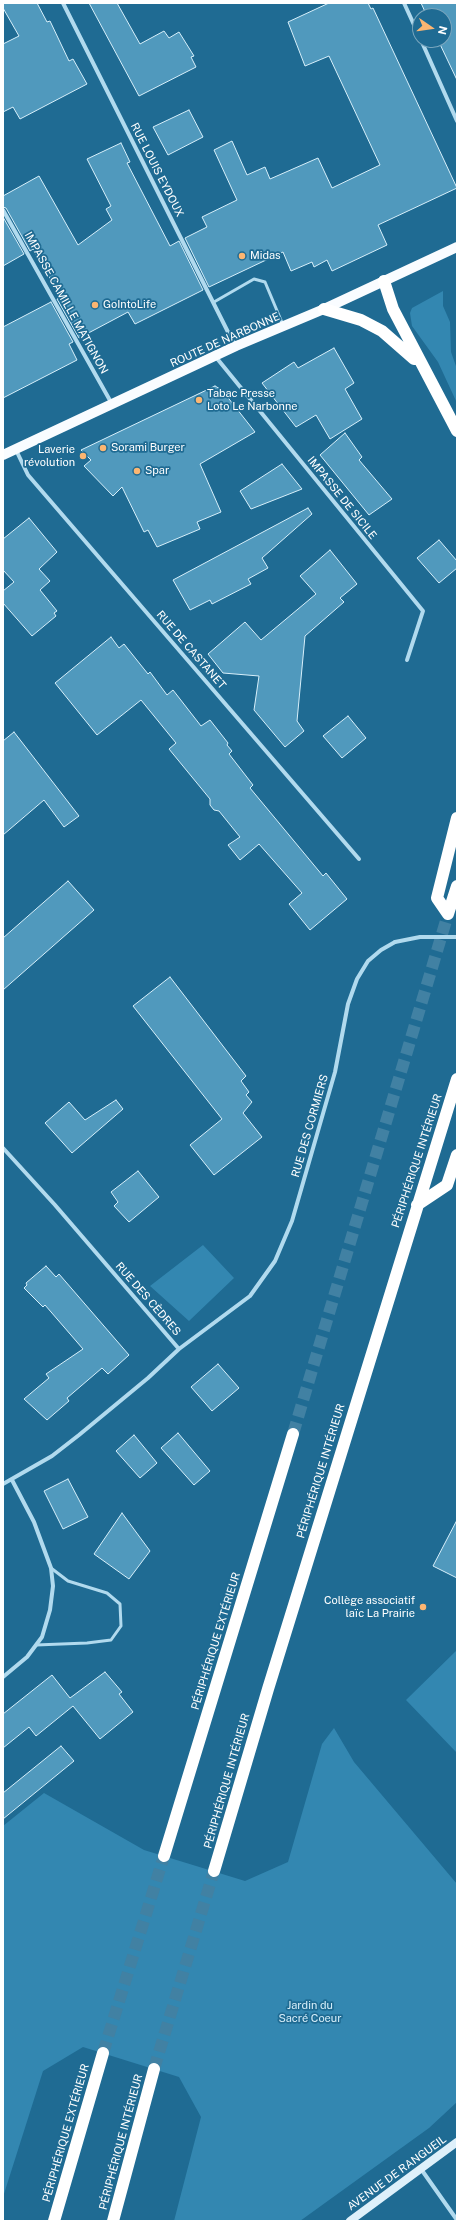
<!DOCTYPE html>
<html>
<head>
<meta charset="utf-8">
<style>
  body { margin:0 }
  #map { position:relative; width:460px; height:2224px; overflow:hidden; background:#1f6b93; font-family:"Public Sans",sans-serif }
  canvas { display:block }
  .frame { position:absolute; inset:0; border:4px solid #fff; pointer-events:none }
  .north { position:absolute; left:412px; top:8px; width:40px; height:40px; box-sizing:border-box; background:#1f6b93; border:1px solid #79a6be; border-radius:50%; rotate:103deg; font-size:11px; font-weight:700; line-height:16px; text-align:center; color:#fff }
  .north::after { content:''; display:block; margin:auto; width:14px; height:18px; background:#fcb672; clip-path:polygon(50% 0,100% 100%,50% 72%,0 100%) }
</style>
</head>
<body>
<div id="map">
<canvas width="460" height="2224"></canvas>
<div class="frame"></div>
<div class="north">N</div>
</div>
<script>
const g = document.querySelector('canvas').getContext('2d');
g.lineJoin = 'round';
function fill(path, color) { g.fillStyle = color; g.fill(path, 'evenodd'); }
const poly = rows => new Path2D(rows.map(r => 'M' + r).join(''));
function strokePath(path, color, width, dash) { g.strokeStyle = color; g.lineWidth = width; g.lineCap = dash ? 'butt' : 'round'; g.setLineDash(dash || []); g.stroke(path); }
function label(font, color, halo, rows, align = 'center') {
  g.font = font + ' "Public Sans",sans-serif'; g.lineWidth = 3.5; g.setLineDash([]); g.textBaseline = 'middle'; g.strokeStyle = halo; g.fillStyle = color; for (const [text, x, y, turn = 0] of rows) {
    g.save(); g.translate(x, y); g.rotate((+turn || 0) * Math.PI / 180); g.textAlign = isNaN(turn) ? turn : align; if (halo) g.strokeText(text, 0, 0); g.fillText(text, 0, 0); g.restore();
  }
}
const green = poly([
  [443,291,443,306,450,322,451,352,457,369,457,403,438,362,412,326,410,313,412,308],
  [203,1245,234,1278,189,1321,150,1286],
  [457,1650,457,1753,406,1700],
  [334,1728,354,1762,457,1884,457,2102,429,2128,300,2221,174,2221,201,2117,179,2077,83,2047,43,2071,3,2197,3,1826,44,1793,144,1850,245,1881,288,1862,322,1744]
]);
const building = poly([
  [3,3,37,3,47,22,50,21,69,61,73,59,87,84,20,119,13,107,3,112,3,44,19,36,3,8,3,3],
  [89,3,117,3,140,44,164,31,169,38,179,32,194,56,191,57,196,67,139,96,89,3],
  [329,3,368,3,371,9,373,8,457,188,378,225,387,245,332,271,327,260,314,267,312,262,291,271,283,252,209,287,185,238,207,227,202,217,237,200,214,150,232,141,247,175,265,167,270,179,318,158,332,188,380,165,329,56,305,66,288,22,329,3],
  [421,3,457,3,457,80,438,40,444,40,444,16,427,16,421,3],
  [189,110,203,137,168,155,153,127,189,110],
  [121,143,130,162,127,163,170,246,179,241,203,290,135,324,128,312,79,338,57,299,61,297,33,249,30,251,6,208,3,207,3,196,39,176,78,245,112,220,106,209,111,206,87,159,121,143],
  [3,217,24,254,3,266,3,217],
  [51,302,73,342,69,344,77,360,3,398,3,327,51,302],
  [334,348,354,383,345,389,362,419,330,439,316,415,296,427,262,383,294,362,298,368,334,348],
  [215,386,222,390,255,432,200,464,221,512,197,522,200,529,157,547,148,530,144,532,122,487,113,496,84,466,91,460,81,450,215,386],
  [345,433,362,457,359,460,392,499,369,515,320,455,345,433],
  [282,464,302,489,251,509,240,491,282,464],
  [308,508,312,514,262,558,268,568,248,579,251,584,212,604,210,600,190,610,173,580,308,508],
  [29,518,57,552,39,569,50,581,40,590,57,611,54,613,56,616,32,636,3,603,3,591,14,582,3,570,3,539,29,518],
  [439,540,457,561,457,568,439,583,417,558,439,540],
  [330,550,357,584,340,598,344,602,305,636,297,721,304,731,285,747,254,710,259,676,223,673,208,654,245,622,261,640,316,594,300,576,330,550],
  [111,637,119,648,124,644,148,674,150,672,167,695,173,690,201,726,210,720,228,743,227,745,232,751,229,754,253,785,250,788,323,876,326,873,347,899,310,930,289,904,302,893,259,844,240,860,228,845,240,837,219,811,214,810,210,805,210,799,169,749,176,743,141,700,97,735,55,683,111,637],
  [348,716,366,738,342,758,323,736,348,716],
  [14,732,79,816,64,827,44,800,3,835,3,741,14,732],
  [68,881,94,910,3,990,3,938,68,881],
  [170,977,246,1076,241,1081,249,1092,246,1095,252,1102,243,1113,262,1137,214,1175,190,1145,222,1119,133,1006,170,977],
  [116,1100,123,1109,72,1153,45,1123,69,1102,85,1120,116,1100],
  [138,1171,159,1197,129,1222,114,1206,118,1202,111,1192,138,1171],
  [46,1266,56,1277,59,1274,129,1355,108,1374,102,1368,67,1398,69,1401,47,1420,24,1399,49,1378,46,1374,83,1349,45,1305,43,1307,24,1288,27,1285,26,1283,46,1266],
  [218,1364,239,1388,212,1411,191,1387,218,1364],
  [178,1433,210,1471,194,1485,161,1448,178,1433],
  [134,1435,157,1463,140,1478,116,1451,134,1435],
  [68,1479,88,1517,63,1529,44,1491,68,1479],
  [122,1513,150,1551,129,1579,94,1554,122,1513],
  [457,1520,457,1578,433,1566,457,1520],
  [105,1672,122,1692,119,1694,133,1712,100,1739,73,1706,36,1736,29,1727,3,1748,3,1714,52,1675,70,1698,105,1672],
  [61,1746,74,1761,3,1819,3,1793,61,1746]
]);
const highwayTunnel = poly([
  [293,1434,448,914],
  [103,2053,164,1856],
  [154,2069,214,1871]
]);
const lane = poly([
  [214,302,254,279,265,282,283,325],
  [36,1645,87,1643,111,1640,121,1626,120,1604,107,1593,68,1581,51,1568]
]);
const street = poly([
  [63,3,235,346],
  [404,3,420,38],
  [421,40,457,121],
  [3,210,112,404],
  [215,356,423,611,407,660],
  [16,450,28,475,359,859],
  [3,1148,55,1205,179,1349,148,1378,79,1435,52,1456,3,1484],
  [179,1349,250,1296,275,1261,292,1221,335,1072,348,1004,357,979,368,961,381,950,395,942],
  [3,1677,27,1657,42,1637,50,1610,53,1586,51,1568,34,1522,12,1480],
  [421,2169,457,2220]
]);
const secondary = poly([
  [350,2221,457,2142]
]);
const primary = poly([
  [3,455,236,346,324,309,457,247]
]);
const highway = poly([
  [384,281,393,309,457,431],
  [324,309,361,320,382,331,414,359],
  [448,914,437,898,457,818],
  [448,914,457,886],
  [417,1205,447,1185,457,1155],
  [164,1856,293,1434],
  [214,1871,268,1689,457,1079],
  [54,2221,103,2053],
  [113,2221,154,2069]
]);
const streetBridge = poly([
  [395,942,420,937,457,937]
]);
const markers = [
  [242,256,4,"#fcb672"],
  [95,305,4,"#fcb672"],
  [199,400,4,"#fcb672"],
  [103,448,4,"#fcb672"],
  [83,456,4,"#fcb672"],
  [137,471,4,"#fcb672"],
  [423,1607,4,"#fcb672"]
];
const streetNames = [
  ["RUE LOUIS EYDOUX",157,170,63],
  ["IMPASSE CAMILLE MATIGNON",66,303,61],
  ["ROUTE DE NARBONNE",225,340,-24],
  ["IMPASSE DE SICILE",342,498,51],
  ["RUE DE CASTANET",191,650,49],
  ["RUE DES CORMIERS",310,1126,-74],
  ["PÉRIPHÉRIQUE INTÉRIEUR",417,1161,-72],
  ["RUE DES CÈDRES",148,1299,49],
  ["PÉRIPHÉRIQUE INTÉRIEUR",321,1471,-73],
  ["PÉRIPHÉRIQUE EXTÉRIEUR",216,1641,-73],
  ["PÉRIPHÉRIQUE INTÉRIEUR",227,1781,-74],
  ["PÉRIPHÉRIQUE EXTÉRIEUR",66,2133,-74],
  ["PÉRIPHÉRIQUE INTÉRIEUR",121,2142,-75],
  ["AVENUE DE RANGUEIL",397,2173,-36]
];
const poiNames = [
  ["Midas",250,256],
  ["GoIntoLife",103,305],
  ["Tabac Presse",207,394],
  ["Loto Le Narbonne",207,407],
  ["Sorami Burger",111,448],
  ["Laverie",75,450,"right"],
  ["révolution",75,463,"right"],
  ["Spar",145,471],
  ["Collège associatif",415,1601,"right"],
  ["laïc La Prairie",415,1614,"right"]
];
const parkNames = [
  ["Jardin du",310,2006],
  ["Sacré Coeur",310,2019]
];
fill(green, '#3387b1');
fill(building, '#5099bd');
strokePath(building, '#d7effa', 1);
strokePath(highwayTunnel, '#4181a3', 12, [12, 6]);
strokePath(lane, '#b1daee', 3);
strokePath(street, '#b1daee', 4);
strokePath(secondary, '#def0fa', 8);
strokePath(primary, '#f9fcff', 10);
strokePath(highway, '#fff', 12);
strokePath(streetBridge, '#b1daee', 4);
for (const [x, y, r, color] of markers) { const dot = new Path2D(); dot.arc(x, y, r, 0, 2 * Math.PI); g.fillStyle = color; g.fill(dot); strokePath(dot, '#1f6b93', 1.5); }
label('11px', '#fff', '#1f6b93', streetNames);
label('11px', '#fff', '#1f6b93', poiNames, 'left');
label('11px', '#d7effa', '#1f6b93', parkNames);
</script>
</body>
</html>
